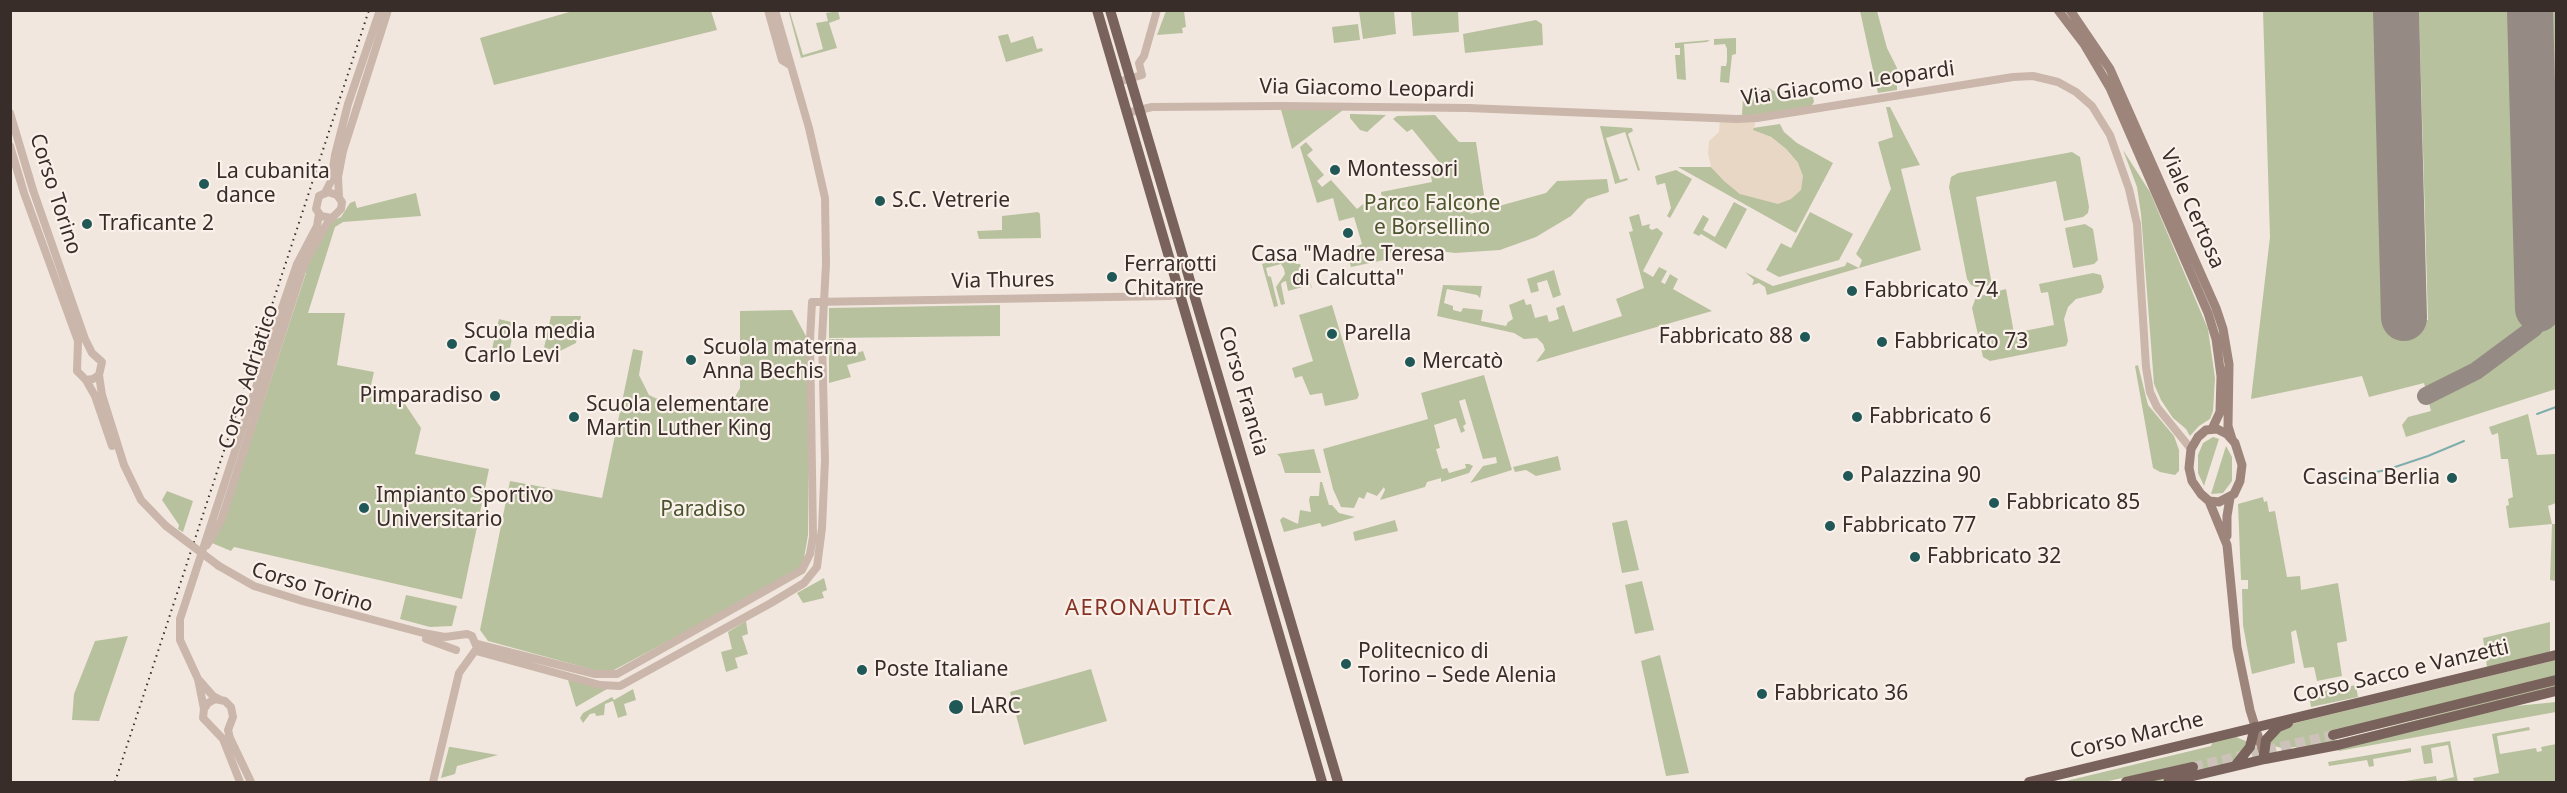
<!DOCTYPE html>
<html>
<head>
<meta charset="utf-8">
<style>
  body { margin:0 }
  #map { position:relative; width:2567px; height:793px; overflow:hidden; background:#f2e7de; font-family:"Noto Sans",sans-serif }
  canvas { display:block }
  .frame { position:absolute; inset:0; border:12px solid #382d29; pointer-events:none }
</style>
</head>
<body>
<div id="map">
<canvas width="2567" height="793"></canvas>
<div class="frame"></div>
</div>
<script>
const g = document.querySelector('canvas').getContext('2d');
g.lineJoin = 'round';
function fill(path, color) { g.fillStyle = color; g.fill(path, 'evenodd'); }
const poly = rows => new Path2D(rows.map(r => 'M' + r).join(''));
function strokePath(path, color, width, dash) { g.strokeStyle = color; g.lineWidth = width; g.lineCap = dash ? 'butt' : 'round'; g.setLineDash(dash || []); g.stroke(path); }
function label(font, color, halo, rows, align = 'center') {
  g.font = font + ' "Noto Sans",sans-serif'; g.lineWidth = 4.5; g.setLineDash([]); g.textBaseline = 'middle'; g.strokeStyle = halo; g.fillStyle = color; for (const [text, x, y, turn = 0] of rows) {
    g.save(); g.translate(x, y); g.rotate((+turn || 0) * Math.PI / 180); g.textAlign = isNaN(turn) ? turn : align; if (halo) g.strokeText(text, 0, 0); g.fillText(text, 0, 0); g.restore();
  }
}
const green = poly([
  [576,10,711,11,717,30,494,85,480,38],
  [838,11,840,19,829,23,837,48,801,58,789,13,790,12,803,55,823,49,816,23,828,21,826,13],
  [1166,11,1184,11,1186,27,1182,28,1183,33,1157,35],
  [1359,11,1394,11,1396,34,1363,39],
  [1411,11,1458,11,1459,32,1413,36],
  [1860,11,1877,11,1887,48,1897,68,1897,90,1878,93],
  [2263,11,2374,11,2384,322,2428,320,2419,11,2514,11,2522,316,2556,316,2556,389,2406,437,2402,425,2408,417,2431,411,2424,383,2369,397,2362,376,2251,399,2270,237],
  [2550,11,2556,11,2556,265,2555,238],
  [1536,20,1542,24,1543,45,1465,53,1463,34],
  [1358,24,1360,40,1334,43,1332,27],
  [1008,34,1011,43,1033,36,1037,49,1042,48,1043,51,1006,62,998,36],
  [1736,38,1736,54,1732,55,1729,83,1720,82,1721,66,1726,66,1727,61,1727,49,1725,44,1714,45,1714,39],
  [1710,40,1707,42,1684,44,1686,80,1677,79,1675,55,1680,55,1680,48,1675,48,1675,43],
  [1769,88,1779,94,1788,92,1790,97,1798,100,1806,96,1813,97,1814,102,1810,108,1744,116,1742,114,1743,98,1760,89],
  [1280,106,1347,107,1292,149],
  [1886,107,1890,107,1920,165,1901,169,1921,250,1859,268,1862,260,1856,254,1891,189,1878,142,1893,137],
  [1350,114,1353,114,1386,115,1367,132,1360,130,1350,118],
  [1435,115,1459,142,1476,142,1484,195,1470,214,1546,193,1557,181,1607,179,1609,192,1587,199,1571,216,1536,237,1500,250,1455,253,1431,250,1351,267,1346,251,1362,244,1354,217,1339,221,1333,198,1317,203,1300,147,1306,142,1313,150,1307,155,1324,175,1317,181,1322,187,1331,180,1357,209,1372,197,1377,202,1382,198,1381,192,1432,182,1430,170,1439,162,1412,129,1407,132,1393,119,1397,116],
  [1780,124,1784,132,1797,143,1833,163,1796,233,1678,167,1711,167,1740,194,1798,163,1786,149,1771,137,1752,130,1753,128],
  [1600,126,1632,128,1633,131,1628,134,1640,170,1638,171,1625,132,1606,138,1620,180,1627,178,1628,180,1615,184],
  [2123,150,2150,192,2208,329,2215,378,2213,411,2210,419,2199,426,2190,436,2186,429,2173,418,2161,400,2154,384,2141,214,2137,187],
  [2072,152,2080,157,2089,207,2088,213,2083,217,2064,221,2056,181,1976,197,1992,285,1976,287,1971,285,1967,279,1949,187,1951,177,1958,173],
  [1676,170,1692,179,1670,218,1667,216,1671,208,1665,183,1657,185,1655,176],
  [416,193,421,216,343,222,335,227,308,313,345,313,337,365,374,372,369,394,403,401,421,428,415,454,489,469,462,599,234,547,231,551,212,543,225,519,306,273,304,270,332,221,341,217,350,203,355,201,357,208],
  [1734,202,1747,209,1726,249,1701,234,1699,236,1693,233,1703,215,1709,219,1703,230,1715,237],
  [1038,212,1040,214,1041,238,979,239,977,231,1002,230,1002,216],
  [1810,212,1853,234,1839,260,1779,277,1766,270,1781,243,1791,248],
  [1639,214,1642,226,1650,224,1649,228,1652,230,1657,228,1663,233,1643,271,1653,277,1659,267,1667,271,1661,282,1665,284,1670,274,1678,279,1673,289,1712,311,1536,362,1545,350,1543,344,1537,338,1524,339,1514,333,1437,316,1443,285,1482,286,1480,298,1477,295,1447,289,1444,303,1453,306,1453,310,1461,312,1463,308,1483,310,1481,321,1506,326,1508,322,1513,319,1509,305,1524,299,1526,305,1531,304,1535,318,1547,315,1549,322,1559,319,1556,308,1564,305,1573,332,1622,316,1616,299,1644,288,1629,232,1633,231,1629,217],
  [2085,224,2093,229,2098,260,2094,264,2073,268,2065,228],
  [1294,255,1296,264,1300,264,1303,274,1309,277,1312,289,1310,285,1288,291,1286,281,1283,282,1281,284,1285,304,1281,305,1276,287,1285,274,1284,269,1281,264,1266,268,1268,276,1271,277,1278,306,1274,307,1262,264],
  [1847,262,1859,268,1767,295,1765,287,1759,283,1752,285,1754,280,1745,272,1773,286,1845,266],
  [1554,270,1561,295,1553,298,1547,280,1537,283,1539,291,1531,293,1527,279],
  [2093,273,2101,275,2104,287,2101,293,2076,299,2068,307,2064,319,2068,341,2066,346,1990,361,1983,357,1972,308,1976,297,2006,289,2014,333,2054,325,2048,292,2041,293,2039,284],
  [1000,305,1000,336,829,338,829,308],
  [1332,305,1359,395,1357,399,1325,406,1322,393,1310,395,1302,376,1295,378,1292,368,1313,361,1299,315],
  [792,310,808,340,808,535,803,564,794,574,614,670,598,671,488,641,480,630,510,481,602,498,633,349,643,351,639,375,649,395,655,398,716,412,731,404,740,388,740,311],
  [551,316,581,316,576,343,560,351,544,348],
  [499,319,515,323,509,353,492,349],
  [829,339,843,339,847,356,863,351,866,360,847,365,851,377,829,383],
  [2138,365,2148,405,2174,436,2179,450,2179,471,2175,475,2160,472,2153,468,2135,366],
  [1484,375,1512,470,1470,483,1483,466,1497,463,1496,457,1483,459,1482,456,1465,399,1459,401,1466,424,1463,426,1465,431,1461,433,1456,418,1434,425,1440,448,1436,449,1442,469,1447,468,1449,473,1466,468,1465,464,1469,464,1473,466,1469,473,1441,482,1441,478,1427,482,1425,487,1380,500,1385,490,1384,487,1377,496,1367,492,1364,499,1359,497,1354,508,1341,507,1333,489,1323,449,1428,419,1421,393],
  [2528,414,2537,455,2556,454,2556,503,2548,506,2552,524,2556,524,2556,581,2550,580,2552,524,2509,528,2506,506,2509,505,2508,499,2513,497,2508,459,2501,459,2498,433,2492,435,2489,427],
  [2213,437,2219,439,2204,486,2198,473,2198,455,2203,443],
  [2226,446,2232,457,2232,481,2223,493,2211,494],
  [1314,449,1321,473,1285,473,1280,457,1277,454],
  [1558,456,1561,470,1536,476,1526,470,1515,472,1513,467],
  [1320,482,1322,482,1329,505,1332,505,1339,513,1355,517,1322,527,1320,523,1284,532,1280,520,1283,517,1298,524,1300,510,1311,512,1309,500,1310,496,1319,496],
  [167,491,193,501,183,532,178,529,179,525,162,500],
  [2263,497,2264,502,2267,501,2269,512,2275,511,2287,577,2300,576,2301,590,2338,583,2347,641,2337,643,2342,676,2317,681,2314,667,2304,668,2296,630,2291,632,2295,663,2252,674,2243,625,2242,589,2248,589,2248,580,2241,580,2238,504],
  [1395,520,1398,531,1355,541,1353,532],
  [1627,520,1639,570,1622,573,1612,523],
  [824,578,827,590,822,592,824,598,803,603,797,593],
  [1642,581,1654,630,1635,634,1625,585],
  [406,595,457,606,452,626,430,627,400,619],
  [746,621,748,634,742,636,748,654,735,658,738,668,726,672,721,652,732,649,728,632],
  [2550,622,2550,652,2487,667,2483,638],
  [128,636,99,721,72,720,74,694,95,641],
  [1660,655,1689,773,1666,776,1641,661],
  [2556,660,2556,676,2332,731,2335,741,2555,684,2556,687,2324,745,2282,748,2270,745,2270,740,2287,725],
  [1091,669,1107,721,1024,745,1010,692],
  [568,680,607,689,576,707],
  [2356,685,2358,697,2311,707,2309,694],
  [633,689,636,700,624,704,627,715,618,718,613,701,605,704,604,715,596,716,595,713,590,714,583,723,580,718,583,713,612,697,614,700],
  [2556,702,2556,712,2339,751,2338,749,2516,706],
  [2529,727,2530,730,2497,736,2500,754,2536,748,2537,752,2542,751,2541,747,2556,744,2556,782,2474,782,2473,778,2499,773,2492,734],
  [2236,737,2248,742,2231,765,2156,782,2148,782,2191,763,2104,782,2062,782,2211,746,2213,741],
  [2450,741,2458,782,2399,782,2436,776,2437,781,2454,777,2448,745,2431,748,2433,763,2424,764,2421,746],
  [449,747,451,747,498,755,457,766,455,774,441,778],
  [2411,748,2411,752,2373,759,2374,766,2369,767,2367,760,2329,766,2328,762]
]);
const plaza = poly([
  [1720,118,1757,118,1753,130,1771,137,1786,149,1798,163,1803,176,1801,190,1791,199,1778,204,1740,194,1724,181,1711,167,1708,153,1709,141,1719,132]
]);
const stream = poly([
  [2537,414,2556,407],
  [2322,483,2386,470,2428,456,2464,441]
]);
const taxiway = poly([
  [2537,268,2544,295,2556,305],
  [2426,396,2476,371,2534,328,2538,309,2556,308]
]);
const runway = poly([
  [2396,10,2404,318],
  [2530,10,2538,309]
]);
const primaryTunnel = poly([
  [2193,767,2333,735]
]);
const tertiary = poly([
  [768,10,782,60,790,65],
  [1118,82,1142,75,1139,63,1144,56,1157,10],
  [10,113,33,190,85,339,92,353,102,362,99,375,102,395,124,465,141,500,166,526],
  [1127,113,1152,107,1280,106,1468,108,1737,119,1757,118,2013,77,2033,76,2058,82,2076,92,2092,106,2110,135,2129,189,2137,224,2146,367,2150,392,2157,407,2191,449],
  [10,146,24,193,78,341,77,371,86,380,93,379,99,375],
  [325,193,331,181,335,155,348,104,380,10],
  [339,197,338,177,343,151,388,10],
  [86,380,95,396,112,446],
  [207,545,221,521,305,262,328,222,341,209,342,202,337,195,328,192,319,196,316,209,321,216,331,218],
  [219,566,254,586,302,601,423,633,445,637,467,634,472,636,477,648,459,673,433,782],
  [426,639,456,650],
  [477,644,595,674,617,674,802,570,810,554,813,537,810,340,812,302,1169,296,1193,290],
  [476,651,600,685,620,686,771,603,804,583,817,567,822,528,825,460,822,339,826,264,825,198,809,128,775,10],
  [198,679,213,696,219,699],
  [204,709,198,679,180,640,180,619,284,302,297,264,317,226,319,214],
  [240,782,223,739,203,718,204,709,208,703,215,699,225,701,231,707,233,717,228,730,230,738,251,782]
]);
const secondary = poly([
  [2058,10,2084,44,2110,88,2208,313,2216,339,2221,376,2220,412,2212,429],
  [2070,10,2110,69,2216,308,2223,329,2229,364,2228,426,2232,439],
  [2217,429,2227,434,2235,443,2242,465,2240,481,2234,494,2219,502,2209,501,2201,494,2192,481,2189,468,2191,449,2198,437,2206,430,2217,429],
  [2209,501,2227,545,2237,647,2250,710,2264,755],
  [2227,536,2227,516,2230,498]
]);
const primary = poly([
  [1097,10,1322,782],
  [1110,10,1338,782],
  [2333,735,2556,680],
  [2264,755,2266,740,2278,727,2288,723],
  [2235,766,2250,747,2255,727],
  [2029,782,2556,655],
  [2126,782,2193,767],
  [2168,782,2265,759,2338,745,2556,691]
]);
const rail = poly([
  [115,782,369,10]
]);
const tertiaryBridge = poly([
  [166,526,219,566]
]);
const markers = [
  [1335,170,6,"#205857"],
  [204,184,6,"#205857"],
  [880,201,6,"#205857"],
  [87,224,6,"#205857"],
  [1348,233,6,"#205857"],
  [1112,277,6,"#205857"],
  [1852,291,6,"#205857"],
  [1332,334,6,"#205857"],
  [1805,337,6,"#205857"],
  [1882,342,6,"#205857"],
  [452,344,6,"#205857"],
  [691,360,6,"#205857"],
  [1410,362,6,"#205857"],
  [495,396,6,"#205857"],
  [574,417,6,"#205857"],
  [1857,417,6,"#205857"],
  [1848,476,6,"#205857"],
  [2452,478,6,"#205857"],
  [1994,503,6,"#205857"],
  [364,508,6,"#205857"],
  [1830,526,6,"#205857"],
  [1915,557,6,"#205857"],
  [1346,664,6,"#205857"],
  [862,670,6,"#205857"],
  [1762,694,6,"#205857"],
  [956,707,8,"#205857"]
];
const streetNames = [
  ["Via Giacomo Leopardi",1848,84,-8],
  ["Via Giacomo Leopardi",1367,89,1],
  ["Corso Torino",55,194,72],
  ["Viale Certosa",2192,209,66],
  ["Via Thures",1003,281,-1],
  ["Corso Adriatico",249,377,-72],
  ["Corso Francia",1243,391,74],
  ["Corso Torino",312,588,17],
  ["Corso Sacco e Vanzetti",2401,672,-13],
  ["Corso Marche",2137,736,-14]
];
const poiNames = [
  ["Montessori",1347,170],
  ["La cubanita",216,172],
  ["dance",216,196],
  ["S.C. Vetrerie",892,201],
  ["Traficante 2",99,224],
  ["Casa \"Madre Teresa",1348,255,"center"],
  ["di Calcutta\"",1348,279,"center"],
  ["Ferrarotti",1124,265],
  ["Chitarre",1124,289],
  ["Fabbricato 74",1864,291],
  ["Scuola media",464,332],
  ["Carlo Levi",464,356],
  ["Parella",1344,334],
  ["Fabbricato 88",1793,337,"right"],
  ["Fabbricato 73",1894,342],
  ["Scuola materna",703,348],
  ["Anna Bechis",703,372],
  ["Mercatò",1422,362],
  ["Pimparadiso",483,396,"right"],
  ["Scuola elementare",586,405],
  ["Martin Luther King",586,429],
  ["Fabbricato 6",1869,417],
  ["Palazzina 90",1860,476],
  ["Cascina Berlia",2440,478,"right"],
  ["Impianto Sportivo",376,496],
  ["Universitario",376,520],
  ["Fabbricato 85",2006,503],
  ["Fabbricato 77",1842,526],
  ["Fabbricato 32",1927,557],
  ["Politecnico di",1358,652],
  ["Torino – Sede Alenia",1358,676],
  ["Poste Italiane",874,670],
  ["Fabbricato 36",1774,694],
  ["LARC",970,707]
];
const parkNames = [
  ["Parco Falcone",1432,204],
  ["e Borsellino",1432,228],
  ["Paradiso",703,510]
];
const neighbourhoodNames = [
  ["AERONAUTICA",1149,609]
];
fill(green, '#b8c19e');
fill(plaza, '#e9d7c6');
strokePath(stream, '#7eaeac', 2);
strokePath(taxiway, '#958a84', 18);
strokePath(runway, '#958a84', 46);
strokePath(primaryTunnel, '#cdc2ba', 10, [10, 5]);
strokePath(tertiary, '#cab6aa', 8);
strokePath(secondary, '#9e857b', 9);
strokePath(primary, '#79625b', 10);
strokePath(rail, '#382d29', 2, [1.5, 4.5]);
strokePath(tertiaryBridge, '#cab6aa', 8);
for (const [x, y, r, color] of markers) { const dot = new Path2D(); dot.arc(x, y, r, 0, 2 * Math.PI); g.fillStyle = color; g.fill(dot); strokePath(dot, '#faf1eb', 2); }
label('21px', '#382d29', '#faf1eb', streetNames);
label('21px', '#382d29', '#faf1eb', poiNames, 'left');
label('21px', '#4a552e', '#faf1eb', parkNames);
g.letterSpacing = '1.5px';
label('22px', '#853324', '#faf1eb', neighbourhoodNames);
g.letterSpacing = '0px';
</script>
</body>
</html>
